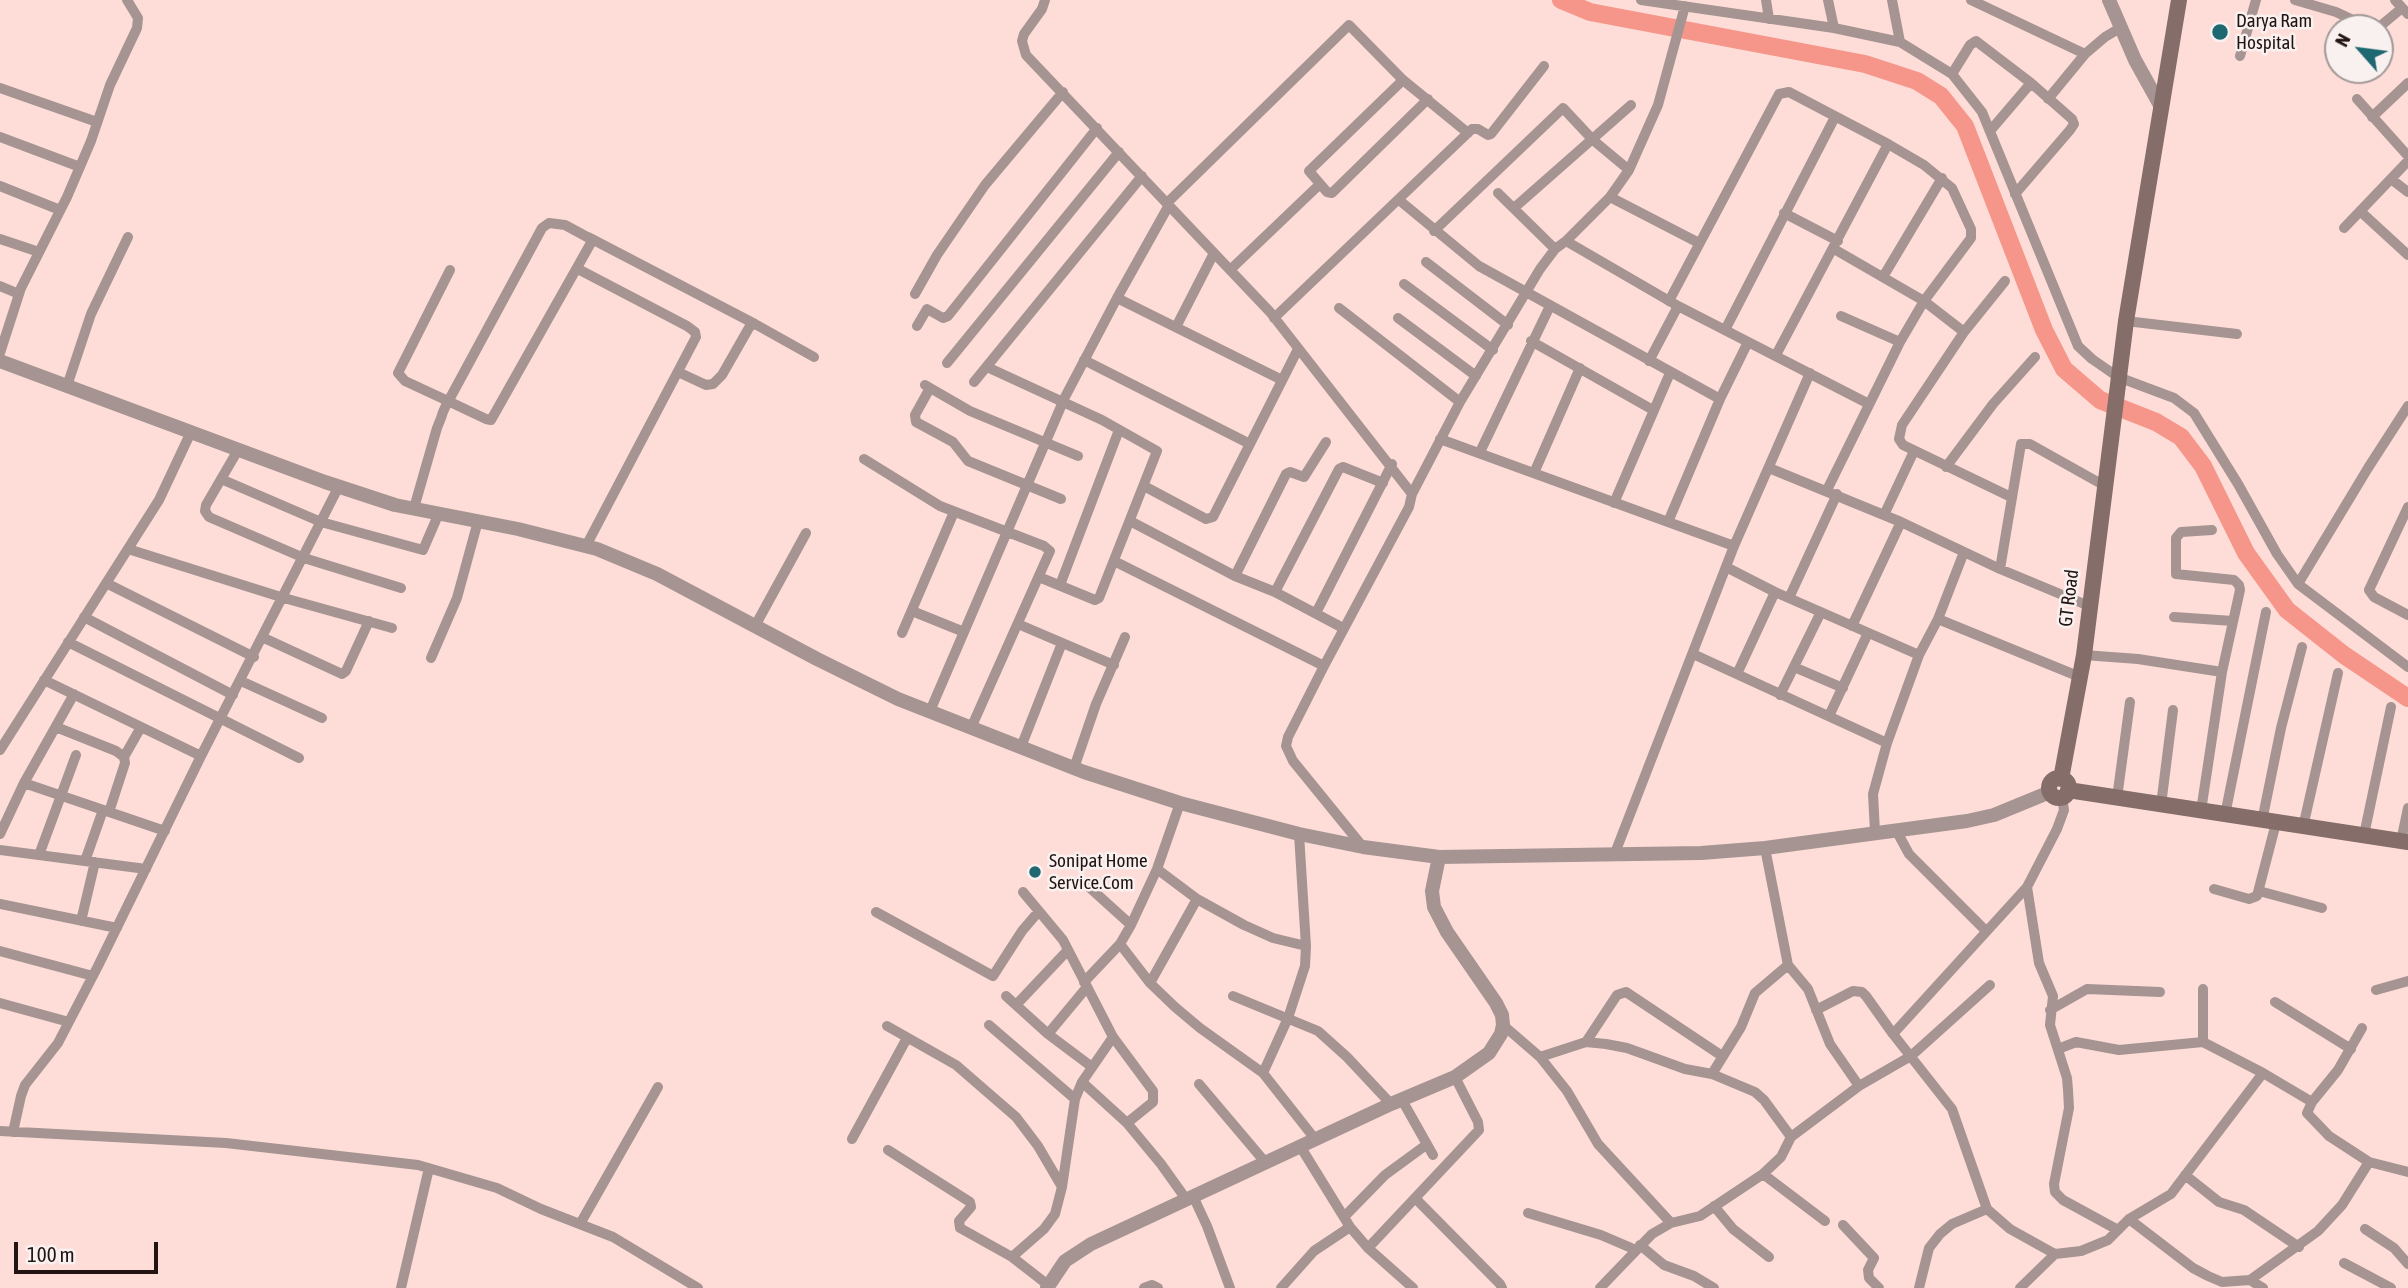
<!DOCTYPE html>
<html>
<head>
<meta charset="utf-8">
<style>
  body { margin:0 }
  #map { position:relative; width:2408px; height:1288px; overflow:hidden; background:#feddd8; font-family:"Asap Condensed",sans-serif }
  canvas { display:block }
  .north { position:absolute; left:2324px; top:14px; width:70px; height:70px; box-sizing:border-box; background:#f9f1f0; border:2px solid #a39997; border-radius:50%; rotate:298deg; font-size:19px; font-weight:700; line-height:28px; text-align:center; color:#221412 }
  .north::after { content:''; display:block; margin:auto; width:24px; height:32px; background:#1e6872; clip-path:polygon(50% 0,100% 100%,50% 72%,0 100%) }
  .scale { position:absolute; left:14px; top:1242px; width:144px; height:32px; box-sizing:border-box; border:4px solid #221412; border-top:0; padding-left:9px; font-size:21px; line-height:24px; white-space:nowrap; color:#221412; -webkit-text-stroke:5px #f9f1f0; paint-order:stroke }
</style>
</head>
<body>
<div id="map">
<canvas width="2408" height="1288"></canvas>
<div class="north">N</div>
<div class="scale">100 m</div>
</div>
<script>
const g = document.querySelector('canvas').getContext('2d');
g.lineJoin = 'round';
const poly = rows => new Path2D(rows.map(r => 'M' + r).join(''));
function strokePath(path, color, width, dash) { g.strokeStyle = color; g.lineWidth = width; g.lineCap = dash ? 'butt' : 'round'; g.setLineDash(dash || []); g.stroke(path); }
function label(font, color, halo, rows, align = 'center') {
  g.font = font + ' "Asap Condensed",sans-serif'; g.lineWidth = 5; g.setLineDash([]); g.textBaseline = 'middle'; g.strokeStyle = halo; g.fillStyle = color; for (const [text, x, y, turn = 0] of rows) {
    g.save(); g.translate(x, y); g.rotate((+turn || 0) * Math.PI / 180); g.textAlign = isNaN(turn) ? turn : align; if (halo) g.strokeText(text, 0, 0); g.fillText(text, 0, 0); g.restore();
  }
}
const river = poly([
  [1561,0,1590,12,1865,64,1917,81,1941,96,1965,126,2044,330,2064,369,2100,400,2156,422,2181,437,2203,466,2246,553,2287,610,2344,655,2408,698]
]);
const minor = poly([
  [1045,0,1042,9,1024,34,1022,41,1026,55,1270,312,1412,494,1409,507,1324,666,1288,737,1286,746,1293,761,1363,847],
  [1641,0,1834,28,1900,42,1952,74,1982,112,2078,346,2092,359,2118,377,2174,398,2194,413,2238,484,2277,554,2298,584,2408,667],
  [1766,0,1769,19],
  [1828,0,1834,28],
  [1892,0,1900,42],
  [1971,0,2085,54],
  [2295,0,2336,12,2370,28],
  [2395,0,2408,14],
  [2378,28,2402,8],
  [2240,56,2256,0],
  [1952,74,1970,45,1976,41,2031,83,2072,119,2074,124,2070,130,2015,194],
  [1403,80,1309,171,1327,192,1332,193,1428,99],
  [0,88,97,122],
  [2048,99,2085,54,2105,37,2120,28],
  [2357,99,2408,156],
  [2372,117,2408,83],
  [1990,131,2031,83],
  [0,137,80,167],
  [2391,179,2408,192],
  [0,186,60,210],
  [1498,193,1555,249],
  [1610,197,1699,243],
  [1399,200,1479,266,1720,399],
  [1167,203,1349,25,1403,80,1468,133],
  [1514,208,1631,105],
  [2360,211,2408,255],
  [1784,213,1838,241],
  [2344,228,2408,161],
  [1434,231,1563,108,1593,140,1629,170],
  [588,237,755,324],
  [0,239,39,252],
  [1566,241,1678,306,1869,404],
  [1834,249,1924,301,1964,332],
  [1426,262,1508,325],
  [578,269,687,326,695,332,696,337,586,546],
  [1230,270,1320,184],
  [1883,277,1942,178],
  [2005,281,1964,332,1902,425,1899,439,1903,445,2011,497],
  [1404,284,1493,350],
  [0,286,19,294],
  [915,294,937,255,985,185,1063,92],
  [1117,298,1282,380],
  [1669,301,1779,94,1789,92,1888,144,1924,165,1952,188,1971,229,1971,238,1924,301,1900,342,1827,490],
  [1339,308,1460,402],
  [1841,316,1900,342],
  [1274,318,1472,129,1478,129,1488,135,1491,134,1544,66],
  [1398,318,1476,376],
  [2126,321,2237,334],
  [917,326,927,309,943,318,948,316,1097,128],
  [1176,327,1214,253],
  [1725,330,1835,117],
  [1531,341,1653,410],
  [0,353,21,288,67,197,91,141,110,85,137,28,138,18,127,0],
  [1776,355,1888,144],
  [1084,360,1250,444],
  [1649,361,1678,306],
  [947,363,1119,152],
  [987,367,1102,420,1157,451,1099,598,1095,600,1039,577],
  [678,372,706,385,713,384,722,375,750,326,755,324,814,357],
  [974,382,1142,176],
  [925,385,970,411,1078,456],
  [67,386,91,314,128,237],
  [930,388,915,415,916,422,953,442,968,461,1061,499],
  [1440,439,1734,546],
  [238,450,206,505,205,511,209,517,304,558,401,588],
  [1480,452,1550,306],
  [864,459,940,506,1044,546,1050,551,971,728],
  [1946,467,1993,404,2035,357],
  [1769,468,1901,522,2000,569,2089,606],
  [1534,473,1580,368],
  [221,479,321,522,423,550,439,513],
  [1144,486,1206,519,1213,517,1298,349],
  [1412,494,1460,402,1540,269,1555,249,1566,241,1610,197,1629,170,1658,105,1685,6],
  [1614,503,1670,373],
  [2408,507,2369,590,2374,597,2408,615],
  [414,508,437,428,441,418,443,412,448,401,449,400,542,228,549,223,565,225,589,238,592,241,491,420,486,419,448,401,405,381,398,373,450,270],
  [1884,515,1914,451],
  [1130,521,1235,576,1275,592,1343,628],
  [1668,522,1720,399,1748,342],
  [128,549,284,598,392,628],
  [1114,561,1324,666],
  [1726,567,1775,592,1919,655],
  [2000,569,2021,444,2030,444,2105,486],
  [1235,576,1286,474,1290,472,1304,477,1326,442],
  [106,583,254,657],
  [2298,584,2368,468,2408,406],
  [1060,585,1119,430],
  [1275,592,1339,469,1343,467,1383,483],
  [1789,598,1837,494],
  [912,611,964,632],
  [1316,613,1392,464],
  [84,617,233,695],
  [2174,617,2233,621],
  [1938,619,2080,677],
  [1018,624,1114,665],
  [755,626,806,533],
  [1852,626,1901,522],
  [902,633,954,512],
  [264,638,342,674,346,671,369,621],
  [68,642,299,758],
  [1693,654,1887,743],
  [2084,655,2138,659,2222,672],
  [431,658,457,598,478,521],
  [1794,667,1843,688],
  [1737,674,1775,592],
  [44,680,201,756],
  [241,681,322,718],
  [74,694,24,783,165,831],
  [1780,695,1821,612],
  [930,711,1065,397,1117,298,1169,205],
  [1829,716,1868,633],
  [56,727,116,751,124,757,125,763,109,812],
  [1021,747,1062,643],
  [0,750,159,500,191,432],
  [124,757,141,727],
  [1074,768,1096,704,1125,637],
  [2117,798,2130,702],
  [2161,805,2173,710],
  [2201,811,2222,672,2240,590,2239,585,2234,580,2176,574,2176,538,2181,532,2212,530],
  [2225,815,2266,612],
  [2262,821,2281,728,2302,647],
  [2303,827,2338,673],
  [1896,830,1909,854,1986,931],
  [1875,832,1873,794,1887,743,1919,655,1938,619,1964,552],
  [0,834,24,783],
  [2364,835,2391,707],
  [2401,841,2408,808],
  [1765,848,1788,965,1808,989,1830,1044,1859,1086],
  [0,850,146,869],
  [1615,853,1734,546,1810,373],
  [39,855,76,755],
  [85,861,103,810],
  [1157,869,1197,899,1244,925,1273,938,1306,946],
  [1089,887,1131,925],
  [2027,887,2039,963,2053,996,2050,1025,2067,1078,2068,1090,2069,1108,2054,1184,2055,1192,2063,1200,2118,1230],
  [2214,889,2249,899,2257,896,2276,823],
  [2259,891,2322,908],
  [1023,892,1063,940,1113,1037,1153,1091,1153,1102,1127,1123],
  [0,904,117,928],
  [876,912,993,976,1022,931,1039,911],
  [81,921,95,862],
  [1120,944,1150,983,1175,1007,1200,1028,1263,1073,1315,1139],
  [0,951,93,976],
  [1084,982,1120,944,1131,925,1157,869,1180,803],
  [1150,983,1197,899],
  [2203,989,2203,1042],
  [2376,990,2408,981],
  [1006,996,1048,1034,1092,1067],
  [1233,996,1318,1031,1347,1057,1391,1104],
  [2275,1002,2351,1049],
  [0,1003,69,1022],
  [1016,1005,1068,950],
  [1816,1010,1853,991,1862,992,1866,996,1893,1034,1952,1109,1987,1209,2010,1229,2055,1254,2081,1251,2108,1240,2129,1219,2171,1194,2263,1073],
  [2050,1010,2087,989,2160,992],
  [989,1025,1075,1099],
  [1503,1025,1540,1057,1567,1091,1598,1144,1671,1223],
  [887,1026,956,1065,1016,1117,1038,1146,1062,1187],
  [2362,1028,2338,1070,2312,1102,2307,1113,2329,1136,2369,1162,2408,1172],
  [1048,1034,1087,987],
  [1893,1034,2027,887,2057,829,2064,810,2062,797],
  [1586,1042,1617,995,1626,992,1722,1056],
  [2058,1049,2076,1042,2119,1050,2203,1042,2263,1073,2312,1102],
  [1540,1057,1586,1042,1606,1044,1627,1048,1685,1069,1712,1074,1755,1092,1764,1100,1791,1137],
  [1263,1073,1288,1018,1305,966,1306,946,1299,834],
  [1712,1074,1741,1027,1755,993,1788,965],
  [1082,1082,1127,1123,1161,1164,1186,1199],
  [1199,1084,1265,1162],
  [1402,1100,1433,1155],
  [0,1131,226,1143,418,1165,497,1188,541,1209,613,1237,698,1288],
  [13,1132,21,1096,25,1085,58,1043,98,966,201,756,339,486],
  [852,1139,907,1038],
  [1300,1146,1350,1227,1368,1248,1413,1288],
  [888,1150,970,1202,971,1207,959,1221,960,1228,1012,1257,1048,1285],
  [1763,1174,1825,1221],
  [2185,1175,2219,1202,2244,1210,2299,1247],
  [1193,1196,1207,1226,1230,1288],
  [1416,1199,1500,1284,1502,1288],
  [1714,1206,1733,1229,1769,1257],
  [1528,1213,1601,1235,1636,1250],
  [1344,1217,1385,1175,1426,1145],
  [2129,1219,2193,1268,2208,1276,2222,1282,2250,1280,2318,1231,2342,1205,2369,1162],
  [580,1224,658,1087],
  [1843,1225,1874,1258,1868,1270,1869,1278,1879,1288],
  [2365,1229,2394,1248,2408,1264],
  [1640,1245,1664,1265,1694,1276,1714,1288],
  [1368,1248,1479,1130,1478,1122,1455,1077],
  [1012,1257,1044,1229,1055,1214,1062,1187,1075,1099,1082,1082,1113,1037],
  [2344,1263,2391,1288],
  [2250,1280,2263,1288],
  [401,1288,429,1168],
  [1144,1288,1152,1285,1158,1288],
  [1281,1288,1314,1251,1350,1227],
  [1600,1288,1652,1234,1671,1223,1700,1216,1763,1174,1781,1157,1791,1137,1859,1086,1911,1056,1990,985],
  [1919,1288,1929,1248,1940,1234,1952,1224,1987,1209],
  [2020,1288,2055,1254]
]);
const tertiary = poly([
  [2109,0,2135,60,2160,105],
  [0,361,325,482,395,505,518,529,597,549,657,574,817,659,898,699,1084,772,1180,803,1299,834,1363,847,1439,857,1701,853,1765,848,1967,821,1994,815,2050,792],
  [1047,1288,1065,1261,1091,1244,1391,1104,1455,1077,1489,1053,1501,1034,1503,1025,1502,1015,1496,1003,1447,932,1434,907,1432,891,1439,857]
]);
const secondary = poly([
  '2049 788a10 10 0 1 1 20 0a10 10 0 1 1-20 0Z',
  [2061,779,2084,655,2126,321,2179,0],
  [2068,790,2408,842]
]);
const markers = [
  [2220,32,9,"#1e6872"],
  [1035,872,7,"#1e6872"]
];
const poiNames = [
  ["Darya Ram",2236,21],
  ["Hospital",2236,43],
  ["Sonipat Home",1049,861],
  ["Service.Com",1049,883]
];
const streetNames = [
  ["GT Road",2069,598,-83]
];
strokePath(river, '#f6968a', 18);
strokePath(minor, '#a59492', 10);
strokePath(tertiary, '#a59492', 14);
strokePath(secondary, '#856d69', 16);
for (const [x, y, r, color] of markers) { const dot = new Path2D(); dot.arc(x, y, r, 0, 2 * Math.PI); g.fillStyle = color; g.fill(dot); strokePath(dot, '#f9f1f0', 2.5); }
label('19px', '#221412', '#f9f1f0', poiNames, 'left');
label('19px', '#221412', '#f9f1f0', streetNames);
</script>
</body>
</html>
